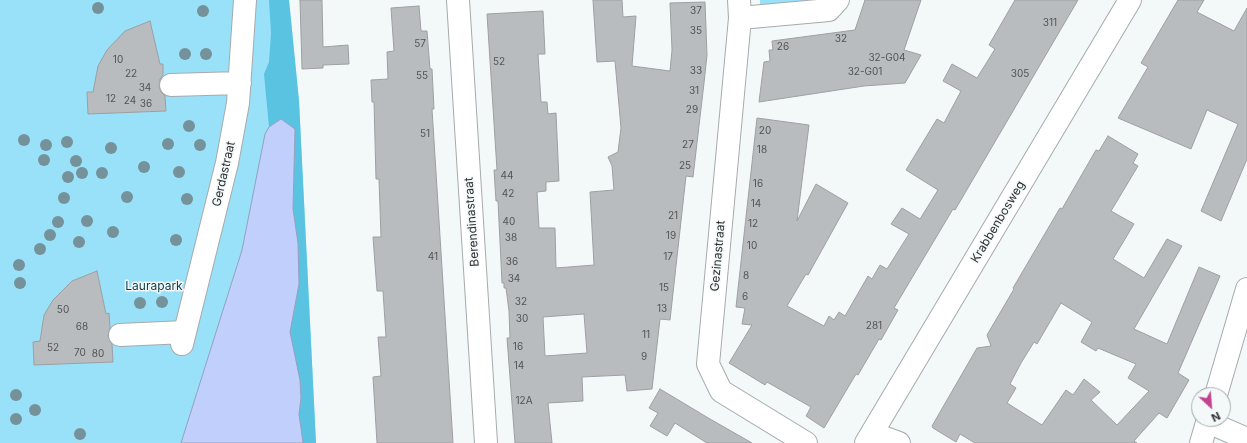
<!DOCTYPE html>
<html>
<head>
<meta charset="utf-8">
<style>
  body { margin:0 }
  #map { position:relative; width:1247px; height:443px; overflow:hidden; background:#f3f8f9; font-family:Inter,sans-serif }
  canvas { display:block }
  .north { position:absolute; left:1191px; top:387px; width:40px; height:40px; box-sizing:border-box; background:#f3f8f9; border:1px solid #a5a8a9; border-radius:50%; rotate:154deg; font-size:11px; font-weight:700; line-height:16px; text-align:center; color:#303132 }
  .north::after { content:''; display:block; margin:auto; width:14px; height:18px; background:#c24491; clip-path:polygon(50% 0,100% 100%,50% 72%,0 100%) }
</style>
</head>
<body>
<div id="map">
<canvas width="1247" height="443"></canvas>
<div class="north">N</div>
</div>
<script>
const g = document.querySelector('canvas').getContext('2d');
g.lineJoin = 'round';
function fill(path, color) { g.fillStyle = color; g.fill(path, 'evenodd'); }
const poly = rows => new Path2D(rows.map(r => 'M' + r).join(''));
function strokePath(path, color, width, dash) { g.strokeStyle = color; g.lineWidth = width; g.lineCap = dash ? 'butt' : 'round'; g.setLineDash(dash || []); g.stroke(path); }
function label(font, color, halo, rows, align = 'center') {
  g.font = font + ' Inter,sans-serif'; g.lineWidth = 3; g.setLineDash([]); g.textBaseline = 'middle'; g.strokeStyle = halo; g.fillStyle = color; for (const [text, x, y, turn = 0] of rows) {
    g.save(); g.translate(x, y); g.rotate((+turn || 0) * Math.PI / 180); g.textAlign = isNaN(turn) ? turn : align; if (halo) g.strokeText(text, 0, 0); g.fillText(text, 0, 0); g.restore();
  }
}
const green = poly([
  [0,0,289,0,299,101,316,443,0,443],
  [760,0,826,0,760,9]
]);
const forest = poly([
  [269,0,289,0,299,101,316,443,303,443,299,414,301,398,300,380,290,332,299,284,298,243,293,209,295,129,281,119,269,127,264,74,269,62,271,33]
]);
const water = poly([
  [281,119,295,129,293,209,298,243,299,284,290,332,300,380,301,398,299,414,303,443,181,443,242,250,265,134,269,127,281,119]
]);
const building = poly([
  [300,0,322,0,323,47,348,45,349,64,323,65,323,68,302,69,300,0],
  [593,0,622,0,623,17,636,16,632,66,670,71,672,50,670,3,705,2,707,55,704,83,693,177,686,176,670,320,660,319,652,389,627,391,625,375,582,377,583,401,548,403,552,443,515,443,507,338,510,338,509,311,506,288,504,288,504,283,502,283,498,201,496,201,494,170,497,170,487,14,543,11,545,54,538,54,541,102,547,102,548,114,556,113,559,181,546,182,546,191,537,192,539,228,555,228,556,268,594,265,590,192,614,190,612,166,608,157,618,152,621,128,615,61,597,62,593,0],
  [584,314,587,353,545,356,543,317,584,314],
  [865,0,921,0,904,50,921,55,905,83,864,86,759,102,764,62,770,61,769,50,773,50,772,41,855,30,865,0],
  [1015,0,1078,0,955,210,953,209,894,308,898,310,881,340,879,339,858,375,856,374,824,428,806,416,811,407,767,382,765,385,729,363,752,325,742,324,745,308,736,307,757,118,809,125,797,221,816,184,848,203,808,275,806,274,787,306,824,326,829,316,834,320,839,312,845,316,868,276,872,279,880,265,887,269,909,234,891,224,902,208,920,219,938,190,906,170,937,119,944,123,961,91,943,81,952,64,977,78,995,49,989,45,1015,0],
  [1178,0,1204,0,1197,12,1234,31,1247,8,1247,159,1221,221,1201,211,1238,124,1207,110,1191,149,1118,118,1148,67,1141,63,1178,0],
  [419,6,421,31,427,31,430,69,432,69,434,109,432,109,453,443,377,443,373,377,381,376,378,337,386,337,383,291,377,291,373,237,381,237,379,179,376,179,374,102,372,102,371,80,388,79,387,52,394,51,391,8,419,6],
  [150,21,160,64,163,64,163,75,160,79,159,86,161,92,165,96,166,111,88,114,87,92,93,92,98,66,107,50,125,31,150,21],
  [1108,136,1138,154,1133,163,1138,166,1111,211,1134,224,1113,259,1144,278,1167,239,1182,246,1134,329,1167,344,1199,267,1220,276,1178,373,1189,380,1167,418,1159,413,1134,441,1137,443,975,443,960,434,956,442,933,428,932,426,977,348,991,346,987,335,1014,289,1013,288,1060,208,1062,209,1096,150,1099,151,1108,136],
  [1061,303,1092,322,1081,342,1096,351,1098,348,1136,364,1128,378,1149,391,1117,425,1091,400,1100,392,1084,379,1073,395,1066,390,1042,425,1007,403,1016,388,1010,384,1021,363,1034,342,1037,344,1061,303],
  [97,271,106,314,109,313,110,328,108,336,112,344,113,362,34,365,33,342,40,341,44,315,53,300,72,281,97,271],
  [660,389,710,419,752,443,707,443,675,423,667,436,650,426,658,413,649,408,660,389]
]);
const minor = poly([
  [458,0,486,443],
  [739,0,740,18,708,364,721,391,806,443],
  [740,18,829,10,838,0],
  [171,85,240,83],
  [120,335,185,332],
  [182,344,227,163,238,103,245,0],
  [1216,395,1247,289],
  [1208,422,1247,439],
  [872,433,899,443],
  [866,443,1130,0],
  [1201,443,1208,419]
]);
const trees = [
  [98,8],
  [203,11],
  [185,54],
  [206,54],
  [189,126],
  [24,140],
  [67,142],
  [168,144],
  [46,145],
  [200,145],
  [111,148],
  [44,160],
  [76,161],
  [144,167],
  [179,172],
  [82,173],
  [102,173],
  [68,177],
  [127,197],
  [64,198],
  [187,199],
  [87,221],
  [58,222],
  [113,232],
  [50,235],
  [176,240],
  [79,242],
  [40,249],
  [19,265],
  [20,283],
  [162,302],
  [140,303],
  [16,395],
  [35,410],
  [16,419],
  [80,434]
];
const numberNames = [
  ["37",696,11],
  ["311",1050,23],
  ["35",696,31],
  ["32",841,39],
  ["57",420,44],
  ["26",783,47],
  ["32-G04",887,58],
  ["10",118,60],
  ["52",499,62],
  ["33",696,71],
  ["32-G01",865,72],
  ["22",131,74],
  ["305",1020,74],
  ["55",422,76],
  ["34",145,88],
  ["31",694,91],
  ["12",111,99],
  ["24",130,101],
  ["36",146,104],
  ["29",692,110],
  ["20",765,131],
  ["51",425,134],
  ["27",688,145],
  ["18",762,150],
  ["25",685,166],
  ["44",507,176],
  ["16",758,184],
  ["42",508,194],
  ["14",756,204],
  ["21",673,216],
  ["40",509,222],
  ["12",753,224],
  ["19",671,236],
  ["38",511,238],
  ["10",752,246],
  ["41",433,257],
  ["17",668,257],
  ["36",512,262],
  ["8",746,276],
  ["34",514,279],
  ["15",664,288],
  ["6",745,297],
  ["32",521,302],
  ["13",662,309],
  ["50",63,310],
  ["30",522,319],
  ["281",874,326],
  ["68",82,327],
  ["11",646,335],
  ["16",518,347],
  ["52",53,348],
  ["70",80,353],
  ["80",98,354],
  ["9",644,357],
  ["14",519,366],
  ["12A",524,401]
];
const streetNames = [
  ["Gerdastraat",224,174,-77],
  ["Berendinastraat",472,222,-94],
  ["Krabbenbosweg",998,222,-59],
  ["Gezinastraat",718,256,-85]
];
const parkNames = [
  ["Laurapark",154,286]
];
fill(green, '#99e1f9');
fill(forest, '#5bc3e2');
fill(water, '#c0cffb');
strokePath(water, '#95a0bf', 1);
fill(building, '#b9bcbe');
strokePath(building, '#9da0a2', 1);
strokePath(minor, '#a6aaac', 24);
strokePath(minor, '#fff', 22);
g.fillStyle = '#759199';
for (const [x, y] of trees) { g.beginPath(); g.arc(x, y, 6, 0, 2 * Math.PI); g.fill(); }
label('10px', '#525455', null, numberNames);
label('12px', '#303132', '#f3f8f9', streetNames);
label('12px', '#0e3d4b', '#f3f8f9', parkNames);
</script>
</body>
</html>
